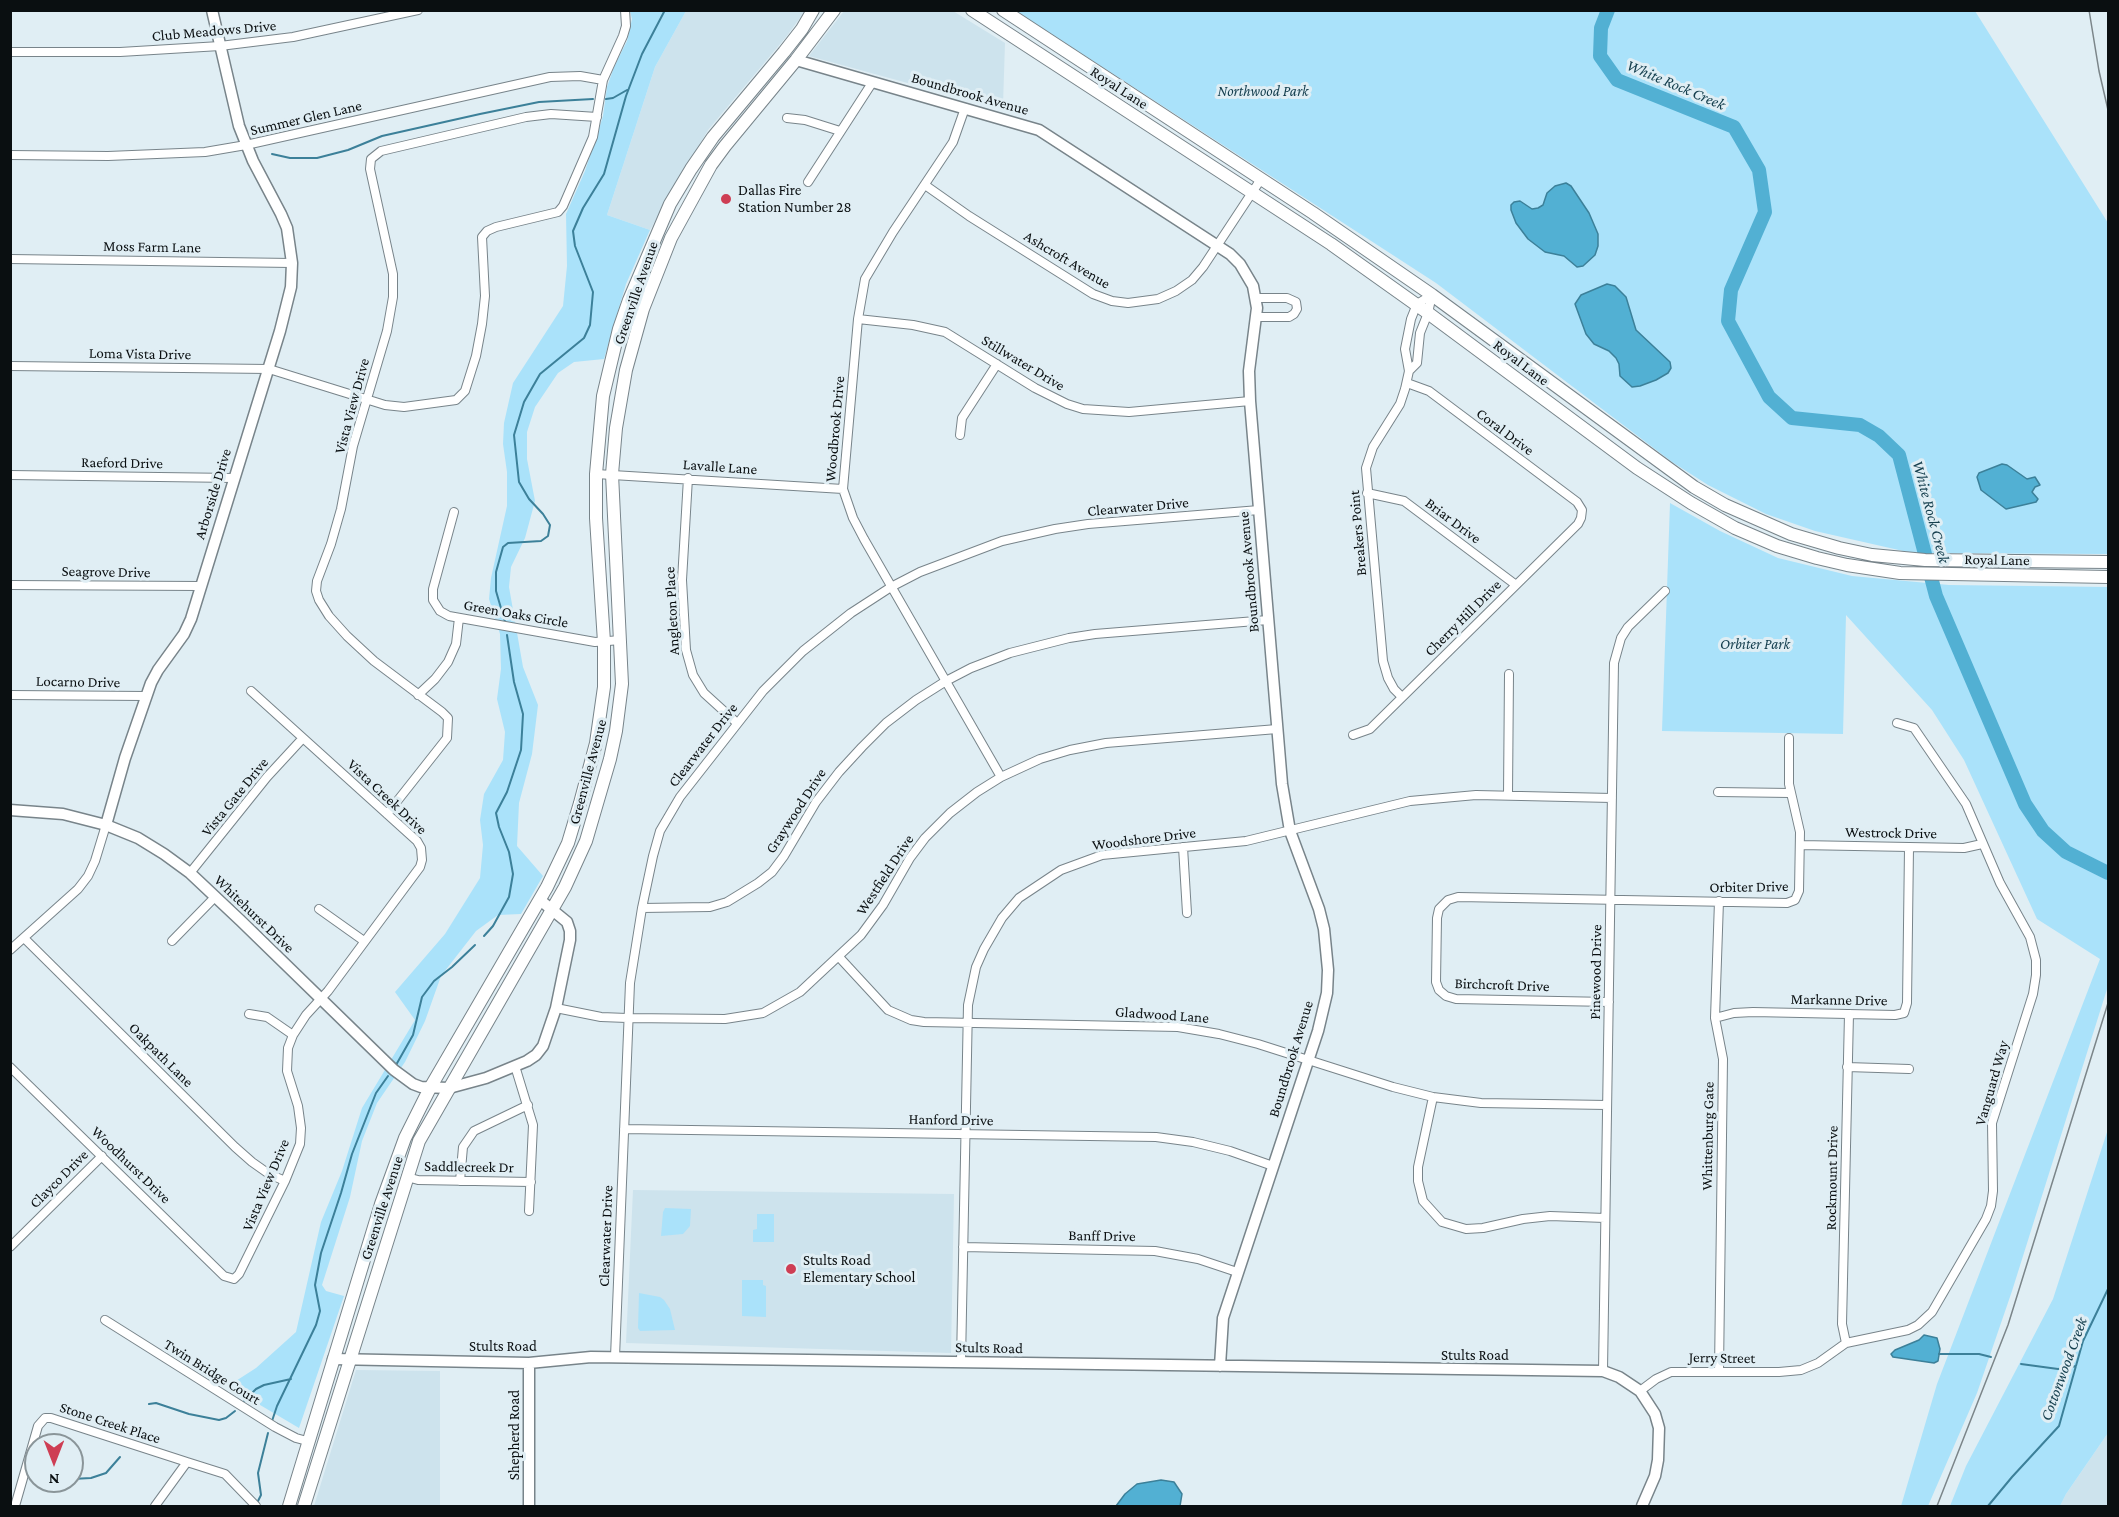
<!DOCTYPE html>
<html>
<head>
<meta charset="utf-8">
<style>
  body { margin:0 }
  #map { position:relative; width:2119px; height:1517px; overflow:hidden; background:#e0eef4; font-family:"Crimson Pro",serif }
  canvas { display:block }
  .frame { position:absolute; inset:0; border:12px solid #0a0f11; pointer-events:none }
  .north { position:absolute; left:24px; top:1433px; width:60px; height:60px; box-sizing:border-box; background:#e0eef4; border:2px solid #8a9599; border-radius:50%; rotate:180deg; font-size:16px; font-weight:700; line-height:24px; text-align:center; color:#0a0f11 }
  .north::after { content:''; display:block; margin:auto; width:21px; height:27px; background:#ce3e54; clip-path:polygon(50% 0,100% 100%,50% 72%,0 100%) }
</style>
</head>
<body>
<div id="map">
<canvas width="2119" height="1517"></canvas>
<div class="frame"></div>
<div class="north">N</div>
</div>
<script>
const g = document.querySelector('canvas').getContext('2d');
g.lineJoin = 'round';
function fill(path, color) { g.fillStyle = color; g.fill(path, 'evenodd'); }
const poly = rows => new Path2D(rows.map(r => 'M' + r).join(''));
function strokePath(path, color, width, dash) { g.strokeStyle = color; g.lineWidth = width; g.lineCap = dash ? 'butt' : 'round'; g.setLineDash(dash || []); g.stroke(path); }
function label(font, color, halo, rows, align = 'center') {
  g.font = font + ' "Crimson Pro",serif'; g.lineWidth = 6; g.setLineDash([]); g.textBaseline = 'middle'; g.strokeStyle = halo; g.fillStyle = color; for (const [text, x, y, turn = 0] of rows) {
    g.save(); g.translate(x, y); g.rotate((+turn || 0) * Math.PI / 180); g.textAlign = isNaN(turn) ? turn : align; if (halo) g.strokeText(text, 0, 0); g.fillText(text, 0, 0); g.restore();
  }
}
const built = poly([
  [686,11,805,11,786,37,708,130,650,230,607,215,655,67],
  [844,11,953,11,1005,43,1003,105,995,107,809,56],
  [633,1190,954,1194,951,1353,626,1343],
  [356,1370,440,1371,440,1506,314,1506],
  [2108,1433,2108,1506,2060,1506,2066,1494]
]);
const green = poly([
  [630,11,686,11,655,67,607,215,650,230,626,284,604,359,574,362,558,373,535,407,527,432,527,459,535,501,525,538,511,567,509,587,523,667,538,705,532,754,519,803,517,846,543,876,521,914,498,915,476,931,441,976,425,1021,405,1062,377,1103,362,1141,350,1197,322,1285,326,1291,344,1296,299,1428,228,1386,256,1368,296,1332,321,1222,342,1171,362,1108,415,1020,395,992,445,934,480,878,483,845,480,820,484,794,503,760,505,732,497,699,501,669,500,634,489,599,491,578,507,506,507,472,503,444,504,423,513,383,563,306,567,266,566,214,585,171,603,116,607,87,614,67,627,41,632,19],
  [1016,11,1975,11,2108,223,2108,554,1912,553,1815,531,1766,514,1708,485,1672,462,1436,283],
  [1670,503,1720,531,1778,558,1852,576,1949,585,2108,587,2108,986,2012,1291,1977,1393,1928,1506,1901,1506,1937,1384,2100,959,2037,919,1964,760,1932,710,1846,615,1843,734,1662,731],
  [2108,1129,2108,1433,2066,1494,2060,1506,1950,1506,1966,1466,2053,1299],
  [665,1208,691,1209,690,1226,683,1234,661,1236,663,1212],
  [757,1214,774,1214,774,1242,753,1242,753,1230,757,1229],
  [742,1280,763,1280,763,1285,766,1286,766,1317,742,1316],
  [639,1293,660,1297,664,1300,670,1309,675,1330,640,1331,638,1328]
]);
const water = poly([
  [1566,183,1571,186,1589,213,1598,234,1598,246,1595,255,1583,266,1577,267,1564,256,1545,252,1528,239,1516,223,1511,210,1511,205,1514,202,1520,201,1532,209,1538,208,1543,205,1547,193,1555,186,1566,183],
  [1607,284,1615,286,1626,297,1636,330,1670,362,1671,368,1668,373,1656,380,1640,386,1632,387,1620,376,1619,364,1616,358,1609,351,1594,344,1586,334,1575,304,1581,295,1607,284],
  [2002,464,2007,465,2027,479,2035,477,2040,485,2035,487,2032,492,2038,499,2036,502,2006,509,1981,490,1977,477,1979,473,2002,464],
  [1924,1335,1937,1338,1940,1349,1938,1361,1934,1363,1893,1357,1891,1354,1895,1350,1919,1340,1924,1335],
  [1161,1480,1174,1482,1182,1494,1180,1506,1116,1506,1125,1494,1137,1484,1161,1480]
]);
const stream = poly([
  [606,99,613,98,627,90],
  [272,154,290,158,317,158,348,150,382,136,480,114,539,102,593,99],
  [505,622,496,591,496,572,503,547,508,543,541,541,548,536,550,525,543,514,529,499,519,482,514,435,524,402,540,374,584,338,590,325,593,292,575,246,573,231,583,208,604,174,626,96,642,54,665,10],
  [484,936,493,926,509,897,513,874,509,852,499,827,496,813,507,792,521,750,523,714,514,682,507,635],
  [396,1065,413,1035,422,997,434,981,452,967,475,945],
  [1939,1354,1979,1354,1991,1357],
  [2021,1364,2058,1369,2076,1366],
  [244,1401,256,1389,264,1385,291,1379],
  [149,1404,156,1403,189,1414,219,1420,226,1418,235,1411],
  [272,1421,277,1406,316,1325,320,1311,315,1285,321,1253,341,1193,352,1154,376,1093,388,1076],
  [72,1479,91,1478,106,1473,120,1457],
  [257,1503,261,1495,258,1473,268,1433],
  [1988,1506,2012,1477,2059,1426,2083,1341,2108,1289]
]);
const river = poly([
  [1608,10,1601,28,1600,56,1617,80,1734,127,1759,170,1765,212,1731,290,1728,321,1769,397,1792,418,1860,425,1879,436,1899,455,1936,596,2025,804,2043,831,2066,852,2108,873]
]);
const minor = poly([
  [10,52,120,52,220,46,293,37,418,10],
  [965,108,953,142,893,232,865,279,858,319,843,489,853,518,864,539,1001,777],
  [787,118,805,120,840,131],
  [10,155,108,156,205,152,246,145,550,77,580,76,603,80],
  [808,182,872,83],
  [925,185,969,216,1093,294,1112,301,1128,303,1158,299,1176,291,1192,280,1203,267,1261,179],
  [10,259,292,263],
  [1256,298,1287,298,1296,302,1297,309,1294,314,1289,317,1256,317],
  [858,319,913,325,945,332,1035,388,1067,404,1083,409,1129,412,1250,401],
  [10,366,269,369,385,405,404,407,456,400,465,391,476,356,482,324,485,296,482,237,487,231,496,227,558,212,563,206,593,137,603,80,623,36,626,26,625,10],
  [1409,371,1417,363,1420,333,1428,313,1432,295],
  [960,435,962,418,997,364],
  [596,474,843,489],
  [10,475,234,478],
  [688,478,682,580,686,650,693,675,704,693,737,723],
  [1367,493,1404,501,1516,585],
  [454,512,433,589,433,600,440,611,449,616,595,642,621,640],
  [10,585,200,586],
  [10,695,145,696],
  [418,695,435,679,448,662,456,644,459,618],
  [1402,697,1394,689,1388,678,1383,661,1366,468,1373,447,1400,404,1405,389,1409,371,1405,349,1411,319,1417,304,1432,295],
  [1353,735,1370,729,1578,524,1581,518,1582,510,1577,502,1429,391,1407,383],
  [1718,792,1790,793],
  [1508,795,1509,674],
  [387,814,447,738,448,718,442,712,374,661,347,636,329,616,319,600,316,591,317,581,331,544,341,509,353,446,387,331,393,297,393,274,370,169,371,159,381,151,526,117,551,114,597,117],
  [1800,845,1964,848,1982,844],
  [1183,847,1187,913],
  [190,873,267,777,303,738],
  [1719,901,1715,1018,1723,1059,1719,1371],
  [642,908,710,907,727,902,758,883,772,872,784,856,816,802,839,772,862,747,886,723,916,700,946,681,971,668,1010,653,1069,638,1095,634,1268,620],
  [319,909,364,941],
  [24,938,235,1147,252,1162,269,1174,285,1181],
  [172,941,215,897],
  [10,950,78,889,88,876,95,861,106,825],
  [839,957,888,1010,911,1020,924,1022,1178,1027,1219,1034,1258,1044,1393,1087,1433,1097,1481,1103,1607,1105],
  [1609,1002,1456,999,1446,996,1439,990,1436,982,1437,918,1439,909,1448,900,1458,897,1787,903,1795,900,1799,891,1800,832,1789,784,1789,738],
  [556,1008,601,1017,627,1018,725,1019,763,1013,800,992,861,935,883,905,910,858,925,838,950,813,977,792,1001,777,1040,759,1070,750,1106,743,1277,729],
  [249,1014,267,1017,293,1035],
  [1715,1018,1734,1013,1753,1012,1895,1015,1904,1013,1907,1003,1909,848],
  [515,1066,533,1125,529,1211],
  [10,1067,224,1276,234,1279,239,1274,285,1181,300,1144,301,1128,298,1106,287,1071,288,1048,293,1035,306,1015,328,991,420,867,422,860,421,848,417,841,251,691],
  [1847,1067,1909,1069],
  [1433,1097,1418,1167,1418,1181,1423,1201,1442,1222,1466,1229,1483,1228,1523,1219,1550,1216,1605,1218],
  [624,1129,1156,1137,1193,1142,1230,1151,1273,1166],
  [407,1177,418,1180,531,1182],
  [460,1181,463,1147,474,1131,528,1105],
  [10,1247,102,1156],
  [963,1247,1155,1251,1198,1259,1237,1272],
  [105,1320,275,1427,296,1438,307,1441],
  [1846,1343,1842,1324,1849,1014],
  [615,1357,630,983,642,908,653,856,660,831,680,797,763,691,803,651,851,613,891,587,920,572,1002,541,1055,529,1088,524,1259,510],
  [961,1362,968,1005,976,967,984,949,1002,918,1019,898,1061,870,1102,855,1246,841,1410,801,1476,795,1612,798],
  [1603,1371,1614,663,1621,638,1628,627,1665,591],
  [1640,1391,1656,1379,1671,1372,1779,1372,1801,1370,1818,1363,1846,1343,1908,1330,1918,1325,1932,1312,1986,1219,1991,1206,1993,1191,1992,1123,2033,994,2036,975,2036,960,2030,937,2000,883,1966,804,1914,728,1897,723],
  [187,1462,225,1474,256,1506],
  [15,1506,38,1426,45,1418,51,1418,187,1462,155,1506]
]);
const tertiary = poly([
  [796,60,1039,130,1230,254,1240,264,1253,286,1257,308,1249,371,1250,401,1282,784,1290,831,1319,909,1324,929,1328,970,1327,993,1318,1031,1223,1318,1220,1366],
  [10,810,63,814,106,825,138,838,164,854,190,873,241,921,394,1070,413,1084,421,1087,449,1088,486,1078,527,1061,536,1055,543,1046,556,1008,570,940,570,931,567,922,540,900],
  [106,825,125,758,151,683,158,670,184,634,191,619,280,331,291,287,292,263,287,228,281,214,253,161,239,126,212,10],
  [333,1359,529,1363,591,1357,1603,1371,1619,1377,1640,1391,1655,1414,1659,1428,1658,1460,1655,1476,1642,1506],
  [529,1506,529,1363]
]);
const secondary = poly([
  [972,10,1331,244,1428,313,1637,468,1691,503,1735,528,1777,546,1817,558,1847,565,1900,573,2108,577],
  [1003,10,1313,213,1432,295,1694,487,1725,505,1791,534,1839,548,1872,555,1925,560,2108,562],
  [289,1506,381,1204,405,1138,430,1088,547,887,568,843,580,803,596,743,604,687,604,642,596,518,596,474,603,396,619,329,629,300,670,204,691,169,713,137,784,52,802,29,813,10],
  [304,1506,419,1141,565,887,586,841,610,759,616,731,622,684,612,474,616,428,626,370,643,309,671,238,711,165,725,146,796,60,834,10]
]);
const tram = poly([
  [2089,10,2099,71,2108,110],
  [1937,1506,2008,1325,2108,1003]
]);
const markers = [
  [726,199,6,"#ce3e54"],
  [791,1269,6,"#ce3e54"]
];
const streetNames = [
  ["Club Meadows Drive",214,31,-5],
  ["Royal Lane",1119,88,33],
  ["Boundbrook Avenue",970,94,16],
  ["Summer Glen Lane",306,118,-13],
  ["Moss Farm Lane",152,247,1],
  ["Ashcroft Avenue",1067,260,31],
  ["Greenville Avenue",636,293,-71],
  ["Loma Vista Drive",140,354,1],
  ["Stillwater Drive",1023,363,31],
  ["Royal Lane",1521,363,37],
  ["Vista View Drive",352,406,-75],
  ["Woodbrook Drive",835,429,-85],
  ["Coral Drive",1505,432,37],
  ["Raeford Drive",122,463,1],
  ["Lavalle Lane",720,467,4],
  ["Arborside Drive",213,494,-73],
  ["Clearwater Drive",1138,507,-5],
  ["Briar Drive",1453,521,37],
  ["Breakers Point",1358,533,-95],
  ["Royal Lane",1997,560,1],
  ["Seagrove Drive",106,572,1],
  ["Boundbrook Avenue",1249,572,-95],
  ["Angleton Place",672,611,-93],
  ["Green Oaks Circle",516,614,10],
  ["Cherry Hill Drive",1463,618,-45],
  ["Locarno Drive",78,682,1],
  ["Clearwater Drive",703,745,-52],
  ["Greenville Avenue",588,772,-75],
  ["Vista Gate Drive",235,797,-51],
  ["Vista Creek Drive",387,797,43],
  ["Graywood Drive",796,811,-57],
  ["Westrock Drive",1891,833,1],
  ["Woodshore Drive",1144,839,-7],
  ["Westfield Drive",885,875,-57],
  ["Orbiter Drive",1749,887,-1],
  ["Whitehurst Drive",254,914,44],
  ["Pinewood Drive",1596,972,-89],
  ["Birchcroft Drive",1502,985,2],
  ["Markanne Drive",1839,1000,1],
  ["Gladwood Lane",1162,1015,4],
  ["Oakpath Lane",161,1055,45],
  ["Boundbrook Avenue",1291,1059,-73],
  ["Vanguard Way",1992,1083,-74],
  ["Hanford Drive",951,1120,1],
  ["Whittenburg Gate",1708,1136,-89],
  ["Woodhurst Drive",131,1165,44],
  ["Saddlecreek Dr",469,1167,1],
  ["Rockmount Drive",1832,1178,-89],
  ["Clayco Drive",59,1179,-45],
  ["Vista View Drive",266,1185,-67],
  ["Greenville Avenue",382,1208,-72],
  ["Clearwater Drive",606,1236,-88],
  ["Banff Drive",1102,1236,1],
  ["Stults Road",503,1346],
  ["Stults Road",989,1348,1],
  ["Stults Road",1475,1355],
  ["Jerry Street",1722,1358,1],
  ["Twin Bridge Court",212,1372,32],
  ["Stone Creek Place",110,1423,18],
  ["Shepherd Road",514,1435,-90]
];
const parkNames = [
  ["Northwood Park",1263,91],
  ["Orbiter Park",1755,644]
];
const poiNames = [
  ["Dallas Fire",738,190],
  ["Station Number 28",738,207],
  ["Stults Road",803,1260],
  ["Elementary School",803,1277]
];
const waterNames = [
  ["White Rock Creek",1676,85,23],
  ["White Rock Creek",1931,512,75],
  ["Cottonwood Creek",2064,1369,-70]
];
fill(built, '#cde3ed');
fill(green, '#aae2fa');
fill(water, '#52b0d3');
strokePath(water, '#3c8099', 1.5);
strokePath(stream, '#3c8099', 2);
strokePath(river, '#52b0d3', 14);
strokePath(minor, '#78848a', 10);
strokePath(tertiary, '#78848a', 13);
strokePath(secondary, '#78848a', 14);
strokePath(minor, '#fff', 8);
strokePath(tertiary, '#fff', 10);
strokePath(secondary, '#fff', 12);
strokePath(tram, '#7b8589', 1.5);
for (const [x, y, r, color] of markers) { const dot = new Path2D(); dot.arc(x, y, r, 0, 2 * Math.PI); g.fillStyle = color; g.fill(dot); strokePath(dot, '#e0eef4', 2); }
label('15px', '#0a0f11', '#e0eef4', streetNames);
label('italic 15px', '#133d4d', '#e0eef4', parkNames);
label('15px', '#0a0f11', '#e0eef4', poiNames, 'left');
label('italic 16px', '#153f4e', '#e0eef4', waterNames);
</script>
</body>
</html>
